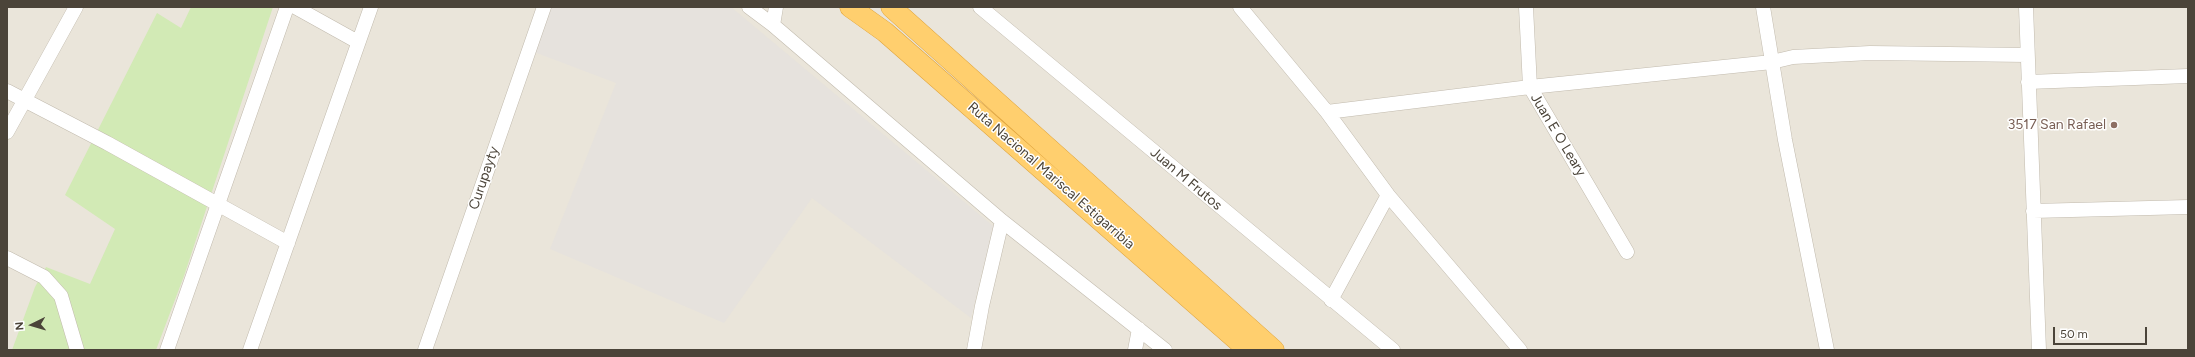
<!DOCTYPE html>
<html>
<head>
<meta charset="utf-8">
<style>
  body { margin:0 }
  #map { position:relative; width:2195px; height:357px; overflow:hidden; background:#f6f3ec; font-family:Figtree,sans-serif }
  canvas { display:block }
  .frame { position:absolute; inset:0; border:8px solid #4b4439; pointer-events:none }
  .north { position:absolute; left:12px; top:305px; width:40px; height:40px; -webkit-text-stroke:3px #fff; paint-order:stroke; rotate:265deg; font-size:11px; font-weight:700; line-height:16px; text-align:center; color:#4b4439 }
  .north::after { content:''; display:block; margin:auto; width:14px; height:18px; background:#4b4439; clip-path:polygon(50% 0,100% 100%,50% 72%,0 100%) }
  .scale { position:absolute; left:2053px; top:327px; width:94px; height:18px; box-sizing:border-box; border:2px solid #4b4439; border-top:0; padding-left:5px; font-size:12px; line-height:14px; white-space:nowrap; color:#4b4439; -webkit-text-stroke:3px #fff; paint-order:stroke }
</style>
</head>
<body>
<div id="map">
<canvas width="2195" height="357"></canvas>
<div class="frame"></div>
<div class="north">N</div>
<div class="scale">50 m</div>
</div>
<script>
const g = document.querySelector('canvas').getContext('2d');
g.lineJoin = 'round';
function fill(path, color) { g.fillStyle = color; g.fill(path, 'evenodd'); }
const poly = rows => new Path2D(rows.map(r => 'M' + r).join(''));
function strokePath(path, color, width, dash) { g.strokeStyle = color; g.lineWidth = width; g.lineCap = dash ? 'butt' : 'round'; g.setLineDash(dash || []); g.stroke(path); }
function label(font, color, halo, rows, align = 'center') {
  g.font = font + ' Figtree,sans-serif'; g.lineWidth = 3; g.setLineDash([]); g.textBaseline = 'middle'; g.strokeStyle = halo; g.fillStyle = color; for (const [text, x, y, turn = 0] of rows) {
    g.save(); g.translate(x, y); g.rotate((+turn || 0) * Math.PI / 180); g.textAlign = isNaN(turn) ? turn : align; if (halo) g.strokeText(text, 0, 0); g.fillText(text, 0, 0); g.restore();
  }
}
const residential = poly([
  [7,7,2188,7,2188,350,7,350]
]);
const industrial = poly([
  [550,7,731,7,993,226,971,318,812,198,724,323,550,249,616,83,534,52]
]);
const green = poly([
  [191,7,273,7,184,276,156,350,12,350,35,287,46,267,90,284,115,229,65,195,157,13,181,28]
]);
const minor = poly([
  [295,7,358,42],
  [749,7,773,25,1002,221,1165,350],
  [980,7,1393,350],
  [1240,7,1327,112,1388,195,1520,350],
  [1526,7,1530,87,1627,252],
  [1763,7,1785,140,1827,350],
  [2026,7,2039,350],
  [773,25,776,7],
  [2028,82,2188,76],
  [7,91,107,143,288,243],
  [1327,112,1530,87,1772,62,1793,57,1870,53,2027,55],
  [7,132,76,7],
  [2033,211,2188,207],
  [7,258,44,277,61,296,77,350],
  [1331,300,1388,195],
  [167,350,287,7],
  [250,350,371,7],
  [425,350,544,7],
  [974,350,982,306,1002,221],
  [1135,350,1139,329]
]);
const highway = poly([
  [850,7,885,32,1248,350],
  [891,7,1274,350]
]);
const markers = [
  [2114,125,4,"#8d6e63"]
];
const educationNames = [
  ["3517 San Rafael",2106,125]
];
const streetNames = [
  ["Juan E O Leary",1558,135,59],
  ["Ruta Nacional Mariscal Estigarribia",1051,176,41],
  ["Curupayty",484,178,-71],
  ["Juan M Frutos",1186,179,40]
];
fill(residential, '#eae5da');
fill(industrial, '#e6e2dd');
fill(green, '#d2eab5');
strokePath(minor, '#c2bbae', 15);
strokePath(highway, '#e0a43c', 21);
strokePath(minor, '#fff', 14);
strokePath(highway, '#ffcf6e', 20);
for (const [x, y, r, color] of markers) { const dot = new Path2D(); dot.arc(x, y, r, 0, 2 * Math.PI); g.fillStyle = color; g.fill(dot); strokePath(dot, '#fff', 1.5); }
label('14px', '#785e54', '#fff', educationNames, 'right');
label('14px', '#4b4439', '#fff', streetNames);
</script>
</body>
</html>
